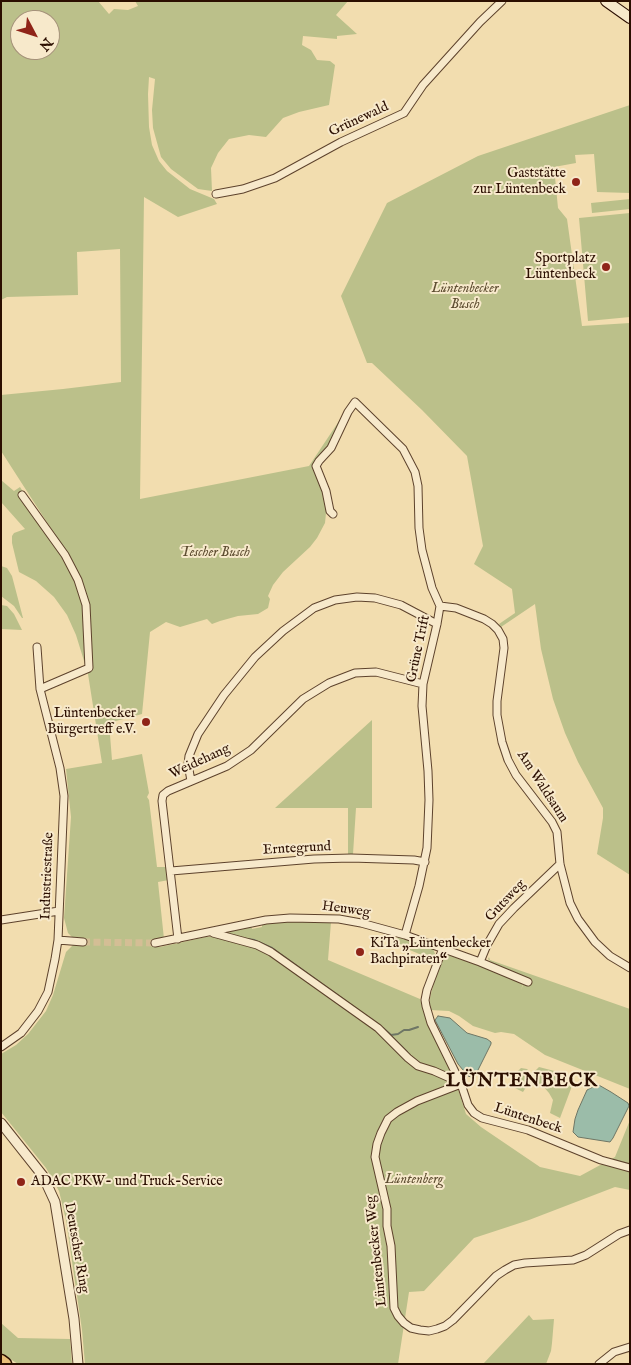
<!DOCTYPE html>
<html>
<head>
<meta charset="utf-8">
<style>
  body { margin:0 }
  #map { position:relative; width:631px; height:1365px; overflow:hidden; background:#f2ddaf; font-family:"IM FELL English",serif }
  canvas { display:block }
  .frame { position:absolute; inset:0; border:2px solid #2b0e00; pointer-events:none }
  .north { position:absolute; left:10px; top:10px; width:50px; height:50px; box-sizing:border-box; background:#f7e9cb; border:1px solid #a5917a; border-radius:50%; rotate:130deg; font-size:14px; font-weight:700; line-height:20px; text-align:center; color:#2b0e00 }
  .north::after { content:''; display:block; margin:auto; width:18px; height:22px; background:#8f2418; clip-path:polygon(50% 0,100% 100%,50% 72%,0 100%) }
</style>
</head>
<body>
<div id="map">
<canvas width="631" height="1365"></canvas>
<div class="frame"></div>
<div class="north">N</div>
</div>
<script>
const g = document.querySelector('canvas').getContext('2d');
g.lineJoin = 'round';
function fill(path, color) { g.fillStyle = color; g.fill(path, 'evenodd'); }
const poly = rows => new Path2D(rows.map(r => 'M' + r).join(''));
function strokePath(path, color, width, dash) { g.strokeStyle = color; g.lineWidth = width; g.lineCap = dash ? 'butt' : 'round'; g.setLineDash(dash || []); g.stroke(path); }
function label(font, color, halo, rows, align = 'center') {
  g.font = font + ' "IM FELL English",serif'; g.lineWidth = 4; g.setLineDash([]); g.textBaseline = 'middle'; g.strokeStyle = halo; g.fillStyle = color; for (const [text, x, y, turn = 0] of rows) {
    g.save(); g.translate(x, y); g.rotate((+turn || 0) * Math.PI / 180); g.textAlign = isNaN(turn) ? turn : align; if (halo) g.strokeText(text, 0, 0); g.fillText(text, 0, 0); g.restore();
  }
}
const green = poly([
  [1,1,98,1,109,14,114,9,128,10,138,6,135,1,348,1,336,15,357,34,337,36,337,39,303,36,302,45,311,50,317,60,330,61,335,65,329,105,299,112,283,118,266,137,249,135,229,139,218,153,211,168,212,191,198,189,171,169,161,157,153,128,152,110,155,79,149,77,148,94,149,127,152,145,159,161,167,171,190,189,214,199,217,204,178,217,144,197,140,499,309,466,347,409,330,447,317,459,326,503,326,513,325,523,317,538,310,547,283,572,273,585,268,596,270,599,268,608,258,614,238,616,220,621,212,624,207,619,180,627,166,622,150,632,142,714,116,721,110,735,112,760,142,754,149,793,147,797,149,800,157,867,168,867,169,880,158,882,164,939,154,940,154,947,160,947,206,937,214,937,241,942,267,952,375,1030,406,1060,450,1081,447,1092,458,1089,466,1114,481,1127,540,1167,580,1176,615,1157,630,1120,630,1190,615,1187,529,1220,474,1238,424,1291,409,1292,398,1364,85,1364,82,1330,66,1220,59,1191,46,1168,1,1112,1,1054,16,1045,28,1034,46,1011,53,995,66,952,74,944,74,939,68,933,64,918,71,817,66,769,102,763,88,674,76,635,67,615,54,597,36,581,19,572,12,543,12,536,14,533,25,529,1,502,1,480,14,491,20,487,37,513,59,541,1,451,1,395,63,389,121,382,120,249,77,252,78,295,7,297,1,300],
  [20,20,50,20,50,50,20,50],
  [630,105,630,193,597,192,594,154,575,155,576,163,554,167,558,208,567,219,582,326,630,323,630,875,597,854,603,818,603,808,578,762,565,733,553,699,541,649,535,604,501,627,499,624,515,613,512,589,474,564,483,546,467,456,422,410,372,363,367,363,341,296,387,203,478,156],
  [630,199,630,209,592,213,591,203],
  [630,213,630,317,588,321,579,218],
  [1,566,7,568,12,576,23,618,22,618,14,606,1,596],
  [1,605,7,606,14,614,22,630,1,629],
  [372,720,372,808,356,808,353,854,348,855,348,808,275,808],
  [277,922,331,922,328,960,420,999,424,1013,453,1074,450,1075,420,1063,411,1058,281,956,226,934,226,932,237,928,251,925,252,929,262,927,262,924],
  [398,936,433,949,436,956,434,960,395,944],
  [448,955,524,981,521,990,526,978,492,963,488,959,489,957,490,960,630,1009,630,1089,545,1055,514,1034,501,1032,495,1033,473,1026,459,1016,449,1011,430,1010,430,998,435,978,443,960,444,957],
  [539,1067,566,1074,564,1082,572,1086,560,1118,550,1113,553,1100,549,1093,542,1085,534,1081,535,1071],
  [521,1068,527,1069,531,1073,530,1081,523,1092,511,1086,517,1072],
  [529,1315,533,1320,554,1319,552,1343,551,1351,546,1364,483,1364],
  [1,1323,18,1338,70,1339,72,1364,18,1364,1,1353]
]);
const water = poly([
  [438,1016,450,1018,467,1033,487,1039,491,1042,491,1044,477,1072,474,1075,471,1077,468,1076,458,1064,435,1020,438,1016],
  [593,1084,597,1084,611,1092,628,1103,629,1106,613,1138,610,1142,578,1137,573,1132,575,1119,578,1110,587,1090,593,1087,593,1084]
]);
const stream = poly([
  [248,939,254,940,272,948,379,1025],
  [383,1028,391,1035,398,1034,404,1030,409,1030,418,1027],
  [391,1036,407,1052]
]);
const minorTunnel = poly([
  [83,942,155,943]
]);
const minor = poly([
  [216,194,243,189,275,178,341,142,404,113,423,85,480,22,502,1],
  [22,495,65,555,78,580,86,605,89,668,40,689],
  [333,514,330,511,326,491,316,466,319,461,331,448,348,412,355,402,403,449,415,472,418,486,419,528,422,550,432,588,440,606,437,624,423,684,422,706,428,771,429,800,427,848,419,886,405,935],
  [440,606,456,608,484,619,492,624,498,630,503,639,504,648,497,701,497,715,502,742,508,760,516,775,552,822,557,832,560,864,570,903,578,919,595,942,610,956,630,968],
  [191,781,188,764,189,756,198,734,224,695,255,657,283,631,314,608,335,600,357,597,375,598,401,605,437,624],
  [171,871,314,859,351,858,414,860,425,862],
  [1,920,59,911],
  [213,933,257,945,271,952,378,1028,408,1058,418,1066,434,1071,461,1083],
  [178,939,162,801,163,795,168,791,227,766,251,750,303,699,329,683,355,673,376,672,423,684],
  [58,940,83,942],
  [155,943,266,920,290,918,339,919,361,923,405,935,480,962,528,982],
  [443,948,427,990,425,1000,426,1006,431,1023,461,1084,468,1105,474,1113,482,1118,528,1130,601,1160,630,1168],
  [480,962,487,945,499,924,514,908,560,864],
  [1,1047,21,1033,38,1011,48,992,55,959,58,940,64,796,60,768,40,689,37,647],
  [461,1084,417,1101,397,1112,388,1119,381,1133,377,1144,375,1157,387,1209,387,1226,391,1246,394,1308,398,1316,404,1323,411,1328,420,1330,429,1331,437,1329,445,1326,453,1320,496,1276,505,1270,514,1265,525,1263,573,1260,586,1255,619,1234,630,1230],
  [599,1364,614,1352,630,1347]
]);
const tertiary = poly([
  [1,1123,43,1176,55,1202,74,1319,78,1364]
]);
const secondary = poly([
  [606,1,630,18]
]);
const motorway = poly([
  [1,1361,5,1364]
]);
const markers = [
  [576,182,5,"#8f2418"],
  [606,267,5,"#8f2418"],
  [146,722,5,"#8f2418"],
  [360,952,5,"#8f2418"],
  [21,1182,5,"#8f2418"]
];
const streetNames = [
  ["Grünewald",359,120,-25],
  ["Grüne Trift",419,649,-78],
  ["Weidehang",200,762,-25],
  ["Am Waldsaum",542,787,57],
  ["Erntegrund",297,849,-3],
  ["Industriestraße",48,876,-88],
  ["Gutsweg",506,901,-47],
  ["Heuweg",346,910,8],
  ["Lüntenbeck",528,1119,18],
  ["Deutscher Ring",76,1248,80],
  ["Lüntenbecker Weg",377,1251,-96]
];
const poiNames = [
  ["Gaststätte",566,174],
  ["zur Lüntenbeck",566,190],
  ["Sportplatz",596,259],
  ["Lüntenbeck",596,275],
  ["Lüntenbecker",136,714],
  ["Bürgertreff e.V.",136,730],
  ["KiTa „Lüntenbecker",370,944,"left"],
  ["Bachpiraten“",370,960,"left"],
  ["ADAC PKW- und Truck-Service",31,1182,"left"]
];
const parkNames = [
  ["Lüntenbecker",465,289],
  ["Busch",465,305],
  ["Tescher Busch",215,553],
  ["Lüntenberg",414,1180]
];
const districtNames = [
  ["LÜNTENBECK",522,1082]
];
fill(green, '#bbc08a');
fill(water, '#9bbca9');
strokePath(water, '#6e7665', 1);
strokePath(stream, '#6e7665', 2);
strokePath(minorTunnel, '#d4be95', 7, [7, 3.5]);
strokePath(minor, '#5d422c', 9);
strokePath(tertiary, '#5d422c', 11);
strokePath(secondary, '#2b0e00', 12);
strokePath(motorway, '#2b0e00', 15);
strokePath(minor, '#f7e9cb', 7);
strokePath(tertiary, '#f7e9cb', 9);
strokePath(secondary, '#f7e9cb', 10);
strokePath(motorway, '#e9be78', 12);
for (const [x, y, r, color] of markers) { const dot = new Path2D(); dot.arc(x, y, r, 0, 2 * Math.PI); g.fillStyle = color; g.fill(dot); strokePath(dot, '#f7e9cb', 2); }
label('14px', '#2b0e00', '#f7e9cb', streetNames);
label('14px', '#2b0e00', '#f7e9cb', poiNames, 'right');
label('italic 14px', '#5d4c30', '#f7e9cb', parkNames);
g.letterSpacing = '1px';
label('bold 19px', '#2b0e00', '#f7e9cb', districtNames);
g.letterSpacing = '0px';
</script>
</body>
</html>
